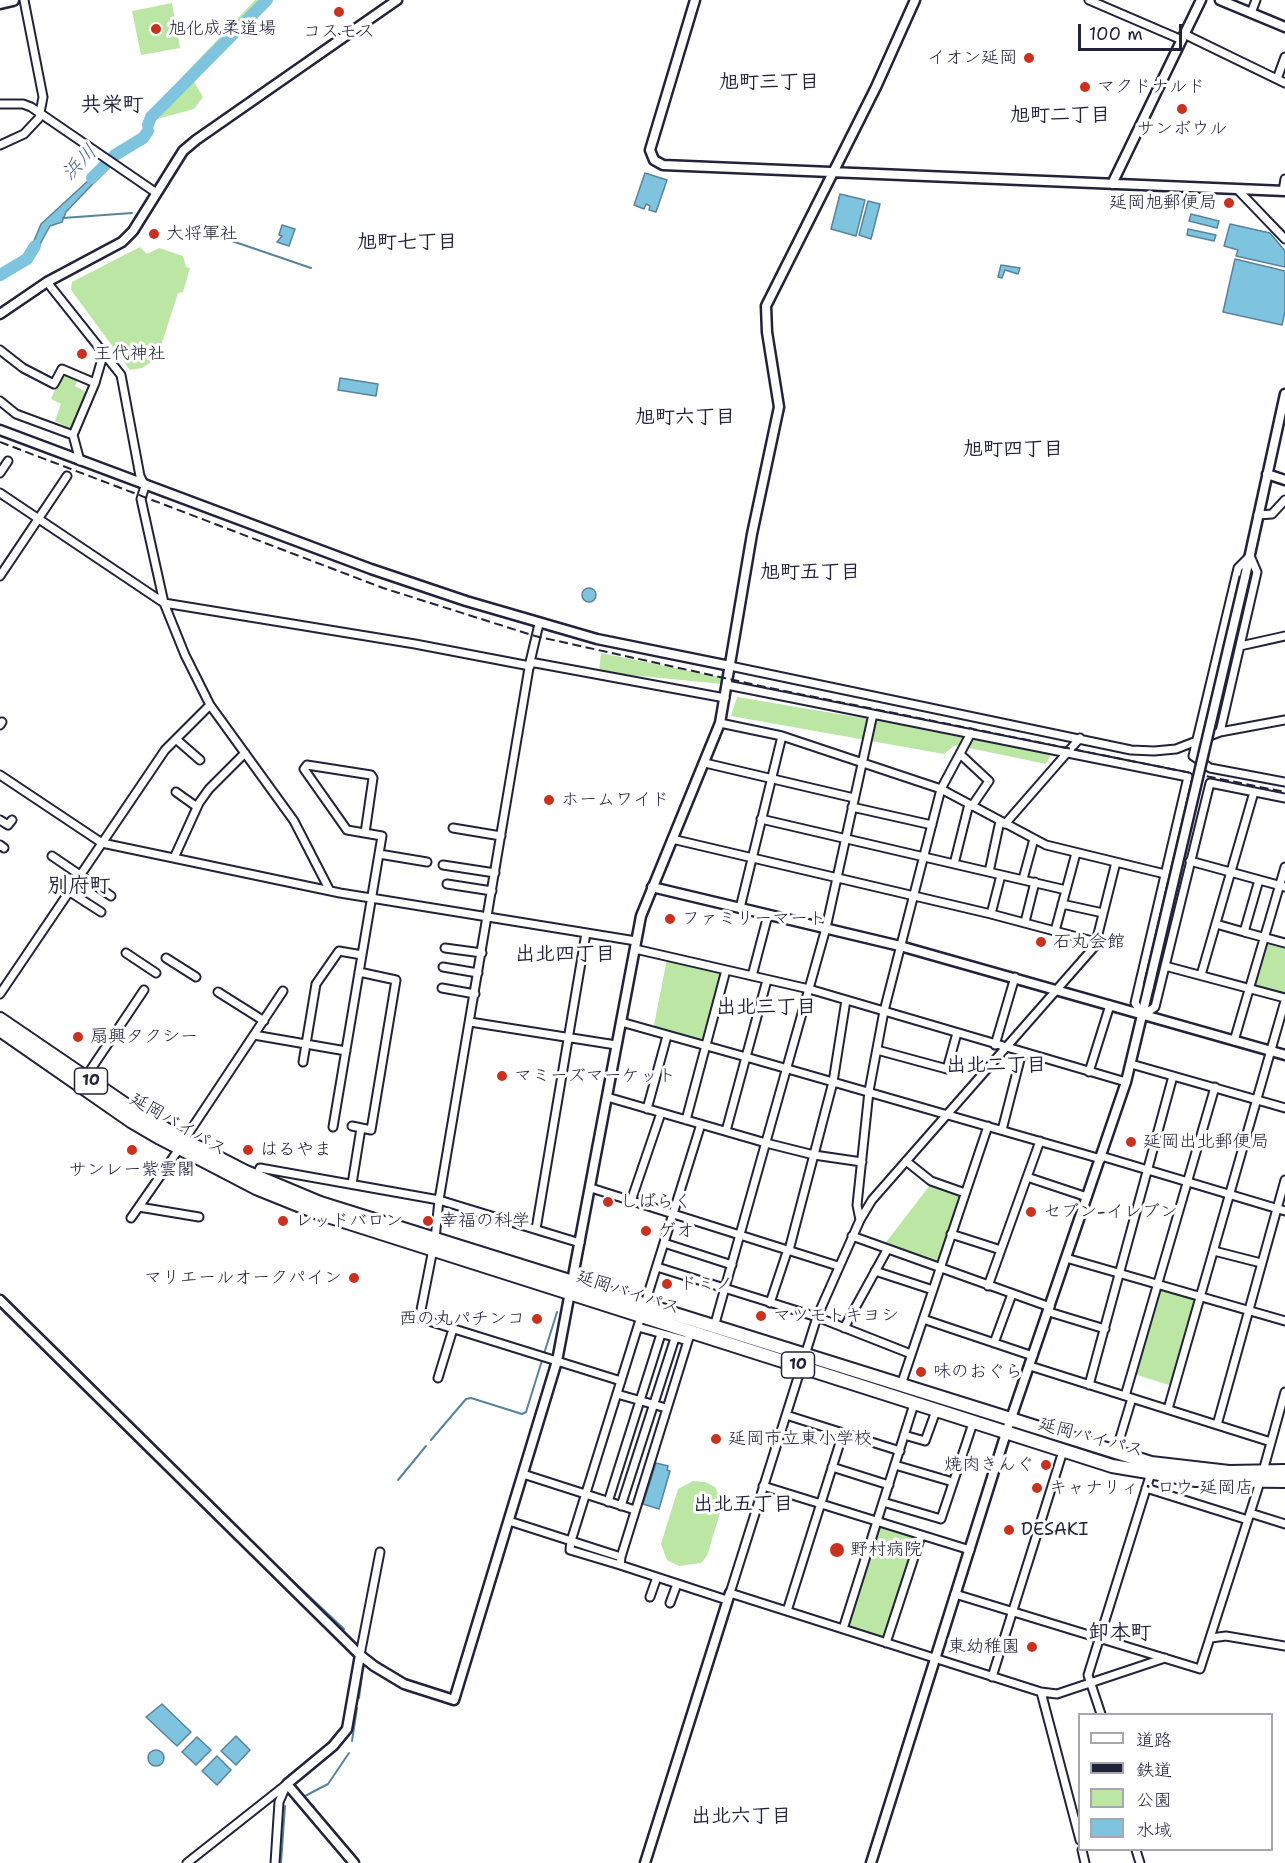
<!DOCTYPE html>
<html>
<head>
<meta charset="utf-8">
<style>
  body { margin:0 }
  #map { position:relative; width:1285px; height:1863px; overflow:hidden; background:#fff; font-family:"Shantell Sans","Klee One",sans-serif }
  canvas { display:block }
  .legend { position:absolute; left:1078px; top:1713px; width:195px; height:138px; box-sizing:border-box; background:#fff; border:2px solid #a7a7b1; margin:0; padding:8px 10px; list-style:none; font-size:18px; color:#22223b }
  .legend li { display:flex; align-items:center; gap:12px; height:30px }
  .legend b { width:30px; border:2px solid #a7a7b1 }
  .scale { position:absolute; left:1078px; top:24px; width:104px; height:27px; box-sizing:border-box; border:3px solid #22223b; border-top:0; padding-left:8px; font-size:18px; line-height:21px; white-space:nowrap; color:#22223b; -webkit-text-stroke:4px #fff; paint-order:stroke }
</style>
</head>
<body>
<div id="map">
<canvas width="1285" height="1863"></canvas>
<ul class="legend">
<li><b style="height:8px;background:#fff"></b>道路</li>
<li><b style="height:8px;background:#22223b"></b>鉄道</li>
<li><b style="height:16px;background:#bce6a3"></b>公園</li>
<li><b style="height:16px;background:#7ec4df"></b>水域</li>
</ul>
<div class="scale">100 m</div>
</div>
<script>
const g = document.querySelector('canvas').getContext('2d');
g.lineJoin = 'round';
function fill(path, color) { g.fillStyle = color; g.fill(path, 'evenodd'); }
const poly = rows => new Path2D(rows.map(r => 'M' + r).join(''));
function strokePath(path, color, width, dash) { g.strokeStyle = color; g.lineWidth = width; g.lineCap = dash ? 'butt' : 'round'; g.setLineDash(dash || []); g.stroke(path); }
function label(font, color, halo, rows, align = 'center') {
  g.font = font + ' "Shantell Sans","Klee One",sans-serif'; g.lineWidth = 6; g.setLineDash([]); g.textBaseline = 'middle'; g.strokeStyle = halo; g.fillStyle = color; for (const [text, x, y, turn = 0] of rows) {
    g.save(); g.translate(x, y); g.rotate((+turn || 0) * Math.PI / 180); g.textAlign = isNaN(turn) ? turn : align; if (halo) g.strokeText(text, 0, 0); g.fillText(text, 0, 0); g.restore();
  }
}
const green = poly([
  [255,0,269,0,194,82,203,97,194,109,146,122,146,115],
  [172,3,180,48,141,55,132,11],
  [150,129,148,137,117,161,110,152,132,138,136,139,144,130],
  [140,247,147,254,159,248,183,256,186,267,190,268,183,292,178,293,157,358,142,368,130,370,71,290,72,282],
  [63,371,78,378,75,386,88,393,74,430,55,421,61,404,51,399],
  [601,653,724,678,722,684,599,672],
  [737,697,1053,750,1046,764,955,745,944,754,731,716],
  [1266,940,1285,946,1285,995,1252,986],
  [667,959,723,972,704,1043,653,1030],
  [930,1185,961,1193,937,1264,884,1245],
  [1160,1287,1198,1298,1172,1386,1134,1374],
  [693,1481,705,1482,715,1487,723,1503,707,1556,701,1563,679,1566,667,1560,661,1544,678,1489],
  [880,1525,919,1537,886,1639,847,1627]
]);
const water = poly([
  [103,167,107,169,66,212,62,222,50,226,34,255,0,275,0,271,28,255,41,224,103,167],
  [645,173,667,180,656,212,649,210,650,206,646,204,644,209,634,205,645,173],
  [840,194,865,200,856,236,831,229,840,194],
  [868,201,880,204,871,239,859,235,868,201],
  [1191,214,1219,221,1217,228,1189,221,1191,214],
  [1230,224,1270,233,1285,251,1285,267,1236,256,1238,250,1224,246,1230,224],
  [282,225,295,229,289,246,277,242,282,236,279,235,282,225],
  [1188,229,1216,235,1214,241,1187,235,1188,229],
  [1235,259,1285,271,1285,312,1282,325,1223,312,1235,259],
  [1001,265,1020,268,1018,274,1005,270,1002,278,998,277,1001,265],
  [340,378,378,384,376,396,338,390,340,378],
  '582 595a7 7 0 1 1 14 0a7 7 0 1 1-14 0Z',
  [656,1463,668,1466,667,1470,670,1471,659,1509,643,1504,656,1463],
  [162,1704,191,1732,177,1746,146,1717,162,1704],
  [236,1736,250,1750,236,1765,221,1751,236,1736],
  [197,1737,211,1750,196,1765,182,1752,197,1737],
  '148 1758a8 8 0 1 1 16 0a8 8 0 1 1-16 0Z',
  [217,1756,231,1770,217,1785,202,1771,217,1756]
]);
const stream = poly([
  [44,112,54,119],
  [63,218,132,213],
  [197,229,311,268],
  [431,1440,466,1399,471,1398,522,1414,526,1412,557,1312],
  [187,1479,258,1548],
  [398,1480,426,1446],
  [262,1552,344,1629],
  [359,1698,362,1675],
  [352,1741,357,1708],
  [305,1796,328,1784,349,1753],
  [281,1863,285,1806]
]);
const river = poly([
  [148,125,151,117,267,0],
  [92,178,115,155,143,138,148,131],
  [0,275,27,259,35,246]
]);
const minor = poly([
  [1089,0,1182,40],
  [1251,13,1256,0],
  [1184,34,1285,83],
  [1277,79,1285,57],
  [0,104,23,104,31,107,155,192],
  [0,145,24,134,39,118,43,97,24,0],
  [1237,189,1285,239],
  [1283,191,1285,179],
  [47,282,121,375,140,476,145,486,141,499,164,603,185,655,210,705,294,821,329,889],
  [0,350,23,368,54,384,62,369,95,383],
  [0,401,16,414,73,435],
  [80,461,73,435,95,383,104,352],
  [0,473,8,461],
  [0,493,164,603,415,644,530,666],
  [1258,515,1272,514,1285,500],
  [0,576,67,476],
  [1240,646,1285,636],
  [530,662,725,698],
  [730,666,1131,750,1154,751,1176,749,1220,732,1285,720],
  [727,685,1188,777,1135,1003,1143,1015,1155,1007,1210,783,1285,798],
  [720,723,782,736,941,789,1046,845,1165,874],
  [0,725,2,722],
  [1220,732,1257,572,1250,556,1238,568,1193,756,1210,768,1285,782],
  [177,740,200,760],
  [960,754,989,781,972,806],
  [705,763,854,798],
  [0,775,102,843,340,893,636,941],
  [176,792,197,807],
  [852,807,932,825],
  [761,819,1066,890],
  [0,820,8,825,12,820],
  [1005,824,1080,738],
  [453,828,501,836],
  [672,839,991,914,1096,942],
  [0,845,4,848],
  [379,854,427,862],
  [52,856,111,896],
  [174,858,199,803,209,789,245,753],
  [1190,861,1285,887],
  [954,864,969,804],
  [443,865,495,873],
  [989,872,1000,821],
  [1023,879,1034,839],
  [1259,880,1244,932,1285,943],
  [447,884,492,891],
  [70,892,101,912],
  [1062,904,1103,913],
  [740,908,782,736],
  [991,914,1001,875],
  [1025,922,1035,882],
  [1216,924,1244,932],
  [1055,931,1076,853],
  [445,948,482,953],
  [635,949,809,989,1126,1082],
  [126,953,156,973],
  [166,958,196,977],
  [1165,966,1285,998],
  [443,967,478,973],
  [1201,975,1254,792],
  [752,976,768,915],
  [767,980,746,1057,1101,1159],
  [442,988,475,994],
  [218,992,264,1021],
  [0,994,165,750,210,705],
  [470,1022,616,1045],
  [621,1022,746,1057,726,1131],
  [254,1035,346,1051],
  [1234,1041,1285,867],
  [995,1045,1015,977],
  [877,1050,947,1069,957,1033],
  [303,1062,316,984,339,951,362,955],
  [1131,1064,1285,1108],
  [1089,1072,1110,1005],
  [85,1078,144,990],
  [607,1097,766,1143,814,1155,862,1162],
  [647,1109,667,1036],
  [686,1120,726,970],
  [352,1126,371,1130,396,980,359,972],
  [333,1127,382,836,347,830,304,769,307,765,371,775,373,778,365,833],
  [1002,1130,1022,1052],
  [184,1140,283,991],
  [1101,1156,1285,1211],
  [906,1161,931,1181,965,1193],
  [256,1177,260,1168,439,1200,580,1243],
  [1027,1177,1087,1197],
  [352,1184,361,1128],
  [591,1188,838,1266],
  [631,1201,661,1113],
  [139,1207,199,1217],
  [131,1218,179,1149],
  [860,1220,857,1205,869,1091,884,1011,941,789,971,733],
  [536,1229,586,933],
  [951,1234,1001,1250],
  [852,1236,1050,1307],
  [664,1243,732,1265],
  [789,1250,833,1082,846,1000],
  [1214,1251,1261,1263],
  [1066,1258,1285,1321],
  [657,1267,817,1317,911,1354],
  [875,1271,933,1290],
  [988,1286,1040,1141],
  [770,1303,788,1249],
  [1049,1312,1105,1329],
  [420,1315,435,1239,439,1200,530,662,539,624],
  [419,1318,621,1381],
  [923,1319,1033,1356],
  [638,1327,688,1341],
  [714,1327,826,928,873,714],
  [844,1328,887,1250],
  [994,1343,1012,1294],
  [1030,1366,1271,1442],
  [438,1378,453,1329],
  [901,1385,988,1126],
  [1089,1385,1173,1076],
  [617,1394,666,1408],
  [1125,1396,1215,1087],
  [1168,1409,1285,1001],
  [786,1415,900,1451],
  [1217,1425,1285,1180],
  [904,1435,925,1441,936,1411],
  [1116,1451,1132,1398],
  [895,1465,953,1482],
  [832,1467,889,1485],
  [523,1474,635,1510],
  [763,1486,970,1550],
  [1146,1488,1248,1520],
  [608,1502,661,1334],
  [883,1502,941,1519,973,1423],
  [621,1506,675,1338],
  [1250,1513,1285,1524],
  [509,1521,621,1557,620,1565,727,1600],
  [621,1557,691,1331],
  [620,1565,570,1550,571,1541,701,1124],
  [955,1594,1200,1669,1260,1482,1285,1392],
  [650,1597,657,1577],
  [670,1603,677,1584],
  [787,1611,843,1433],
  [843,1629,914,1404],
  [1211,1638,1226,1636,1285,1646],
  [886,1643,921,1536],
  [360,1655,380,1552],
  [992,1677,1063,1451],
  [1041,1692,1057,1694,1165,1658],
  [1101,1714,1088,1675,1151,1473],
  [1080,1840,1041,1692,730,1593,817,1317,860,1220,872,1200,1095,946,1116,862],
  [1082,1850,1085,1863],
  [1136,1850,1140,1863],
  [187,1863,287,1784],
  [275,1863,279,1802,286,1786]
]);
const tertiary = poly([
  [695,0,650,150,654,160,663,165,1285,191],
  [1220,0,1285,27],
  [1112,184,1201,0],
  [0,314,47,282,122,242,133,231,183,151,196,140,397,0],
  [0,430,371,569,466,601,597,639,730,666],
  [1267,474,1285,480],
  [1245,577,1285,394],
  [652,887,900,946,1285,1055],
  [0,1300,360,1655,347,1729,333,1746,287,1784,354,1863],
  [360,1655,374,1666,404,1684,454,1700,557,1361,641,916,720,723,752,534,779,407,767,332,766,306,876,87,915,0],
  [645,1863,730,1593],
  [871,1863,1006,1433,1126,1082,1149,986]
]);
const primary = poly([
  [0,3,13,0]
]);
const trunk = poly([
  [0,1019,135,1111,184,1140,246,1172,320,1203,1151,1463,1229,1472,1285,1471],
  [0,1030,131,1121,160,1138,256,1188,318,1213,1112,1466,1196,1480,1285,1481]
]);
const rail = poly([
  [0,442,383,588,535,636,765,687,1285,792]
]);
const tertiaryBridge = poly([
  [1149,986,1245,577]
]);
const markers = [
  [339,12,6,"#c8321e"],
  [156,29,6,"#c8321e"],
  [1029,58,6,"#c8321e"],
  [1085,87,6,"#c8321e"],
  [1182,109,6,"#c8321e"],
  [1229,203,6,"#c8321e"],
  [154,234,6,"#c8321e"],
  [82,354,6,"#c8321e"],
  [549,800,6,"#c8321e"],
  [670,919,6,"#c8321e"],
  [1041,942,6,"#c8321e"],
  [78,1037,6,"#c8321e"],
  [502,1076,6,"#c8321e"],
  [1131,1142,6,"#c8321e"],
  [132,1150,6,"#c8321e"],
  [248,1150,6,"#c8321e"],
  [608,1202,6,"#c8321e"],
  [1031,1212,6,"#c8321e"],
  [283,1221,6,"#c8321e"],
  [428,1221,6,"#c8321e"],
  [646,1231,6,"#c8321e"],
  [354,1278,6,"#c8321e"],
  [667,1284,6,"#c8321e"],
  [761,1316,6,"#c8321e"],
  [537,1319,6,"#c8321e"],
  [921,1372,6,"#c8321e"],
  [716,1439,6,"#c8321e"],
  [1046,1465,6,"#c8321e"],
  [1037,1488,6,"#c8321e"],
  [1009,1530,6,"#c8321e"],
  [837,1550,8,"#c8321e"],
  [1032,1647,6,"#c8321e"]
];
const shields = [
  [91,1081,33],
  [798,1365,33]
];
const shieldNames = [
  ["10",91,1081],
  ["10",798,1365]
];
const poiNames = [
  ["旭化成柔道場",168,29],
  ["コスモス",339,32,"center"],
  ["イオン延岡",1017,58,"right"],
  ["マクドナルド",1097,87],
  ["サンボウル",1182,129,"center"],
  ["延岡旭郵便局",1217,203,"right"],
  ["大将軍社",166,234],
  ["王代神社",94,354],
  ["ホームワイド",561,800],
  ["ファミリーマート",682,919],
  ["石丸会館",1053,942],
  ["扇興タクシー",90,1037],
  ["マミーズマーケット",514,1076],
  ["延岡出北郵便局",1143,1142],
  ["はるやま",260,1150],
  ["サンレー紫雲閣",132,1170,"center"],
  ["しばらく",620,1202],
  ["セブン-イレブン",1043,1212],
  ["レッドバロン",295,1221],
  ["幸福の科学",440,1221],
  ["ゲオ",658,1231],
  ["マリエールオークパイン",342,1278,"right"],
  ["ドミノ",679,1284],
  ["マツモトキヨシ",773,1316],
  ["西の丸パチンコ",525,1319,"right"],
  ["味のおぐら",933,1372],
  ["延岡市立東小学校",728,1439],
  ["焼肉きんぐ",1034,1465,"right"],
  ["キャナリィ・ロウ 延岡店",1049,1488],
  ["DESAKI",1021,1530],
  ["野村病院",850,1550],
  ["東幼稚園",1020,1647,"right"]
];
const streetNames = [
  ["延岡バイパス",178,1125,30],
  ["延岡バイパス",628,1293,18],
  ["延岡バイパス",1091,1438,15]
];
const neighbourhoodNames = [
  ["旭町三丁目",769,83],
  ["旭町二丁目",1060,116],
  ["旭町七丁目",407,243],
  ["旭町六丁目",685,418],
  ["旭町四丁目",1013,450],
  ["旭町五丁目",810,573],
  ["出北四丁目",565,955],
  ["出北三丁目",766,1008],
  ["出北二丁目",996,1066],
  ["出北五丁目",743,1505],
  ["出北六丁目",741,1817]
];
const waterNames = [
  ["浜川",80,163,-46]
];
const quarterNames = [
  ["共栄町",112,106],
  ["別府町",79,887],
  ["卸本町",1120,1634]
];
fill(green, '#bce6a3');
fill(water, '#7ec4df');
strokePath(water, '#59839d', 1.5);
strokePath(stream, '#59839d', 2);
strokePath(river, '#7ec4df', 12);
strokePath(minor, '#22223b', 11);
strokePath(tertiary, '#22223b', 13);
strokePath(primary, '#22223b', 15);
strokePath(trunk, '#22223b', 16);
strokePath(minor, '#fff', 7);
strokePath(tertiary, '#fff', 8);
strokePath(primary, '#fff', 10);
strokePath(trunk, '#fff', 12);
strokePath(rail, '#22223b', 2, [9, 4.5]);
strokePath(tertiaryBridge, '#22223b', 13, []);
strokePath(tertiaryBridge, '#fff', 8);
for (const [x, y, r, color] of markers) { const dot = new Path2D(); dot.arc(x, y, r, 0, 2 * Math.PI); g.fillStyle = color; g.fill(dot); strokePath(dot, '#fff', 2); }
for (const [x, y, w] of shields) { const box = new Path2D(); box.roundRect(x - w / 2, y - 13, w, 26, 4.5); g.fillStyle = '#fff'; g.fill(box); strokePath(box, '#22223b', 1.5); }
label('bold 16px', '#22223b', null, shieldNames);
label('18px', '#22223b', '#fff', poiNames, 'left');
label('18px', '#22223b', '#fff', streetNames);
label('bold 20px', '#22223b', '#fff', neighbourhoodNames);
label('italic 20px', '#425b74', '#fff', waterNames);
label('bold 21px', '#22223b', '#fff', quarterNames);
</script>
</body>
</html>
